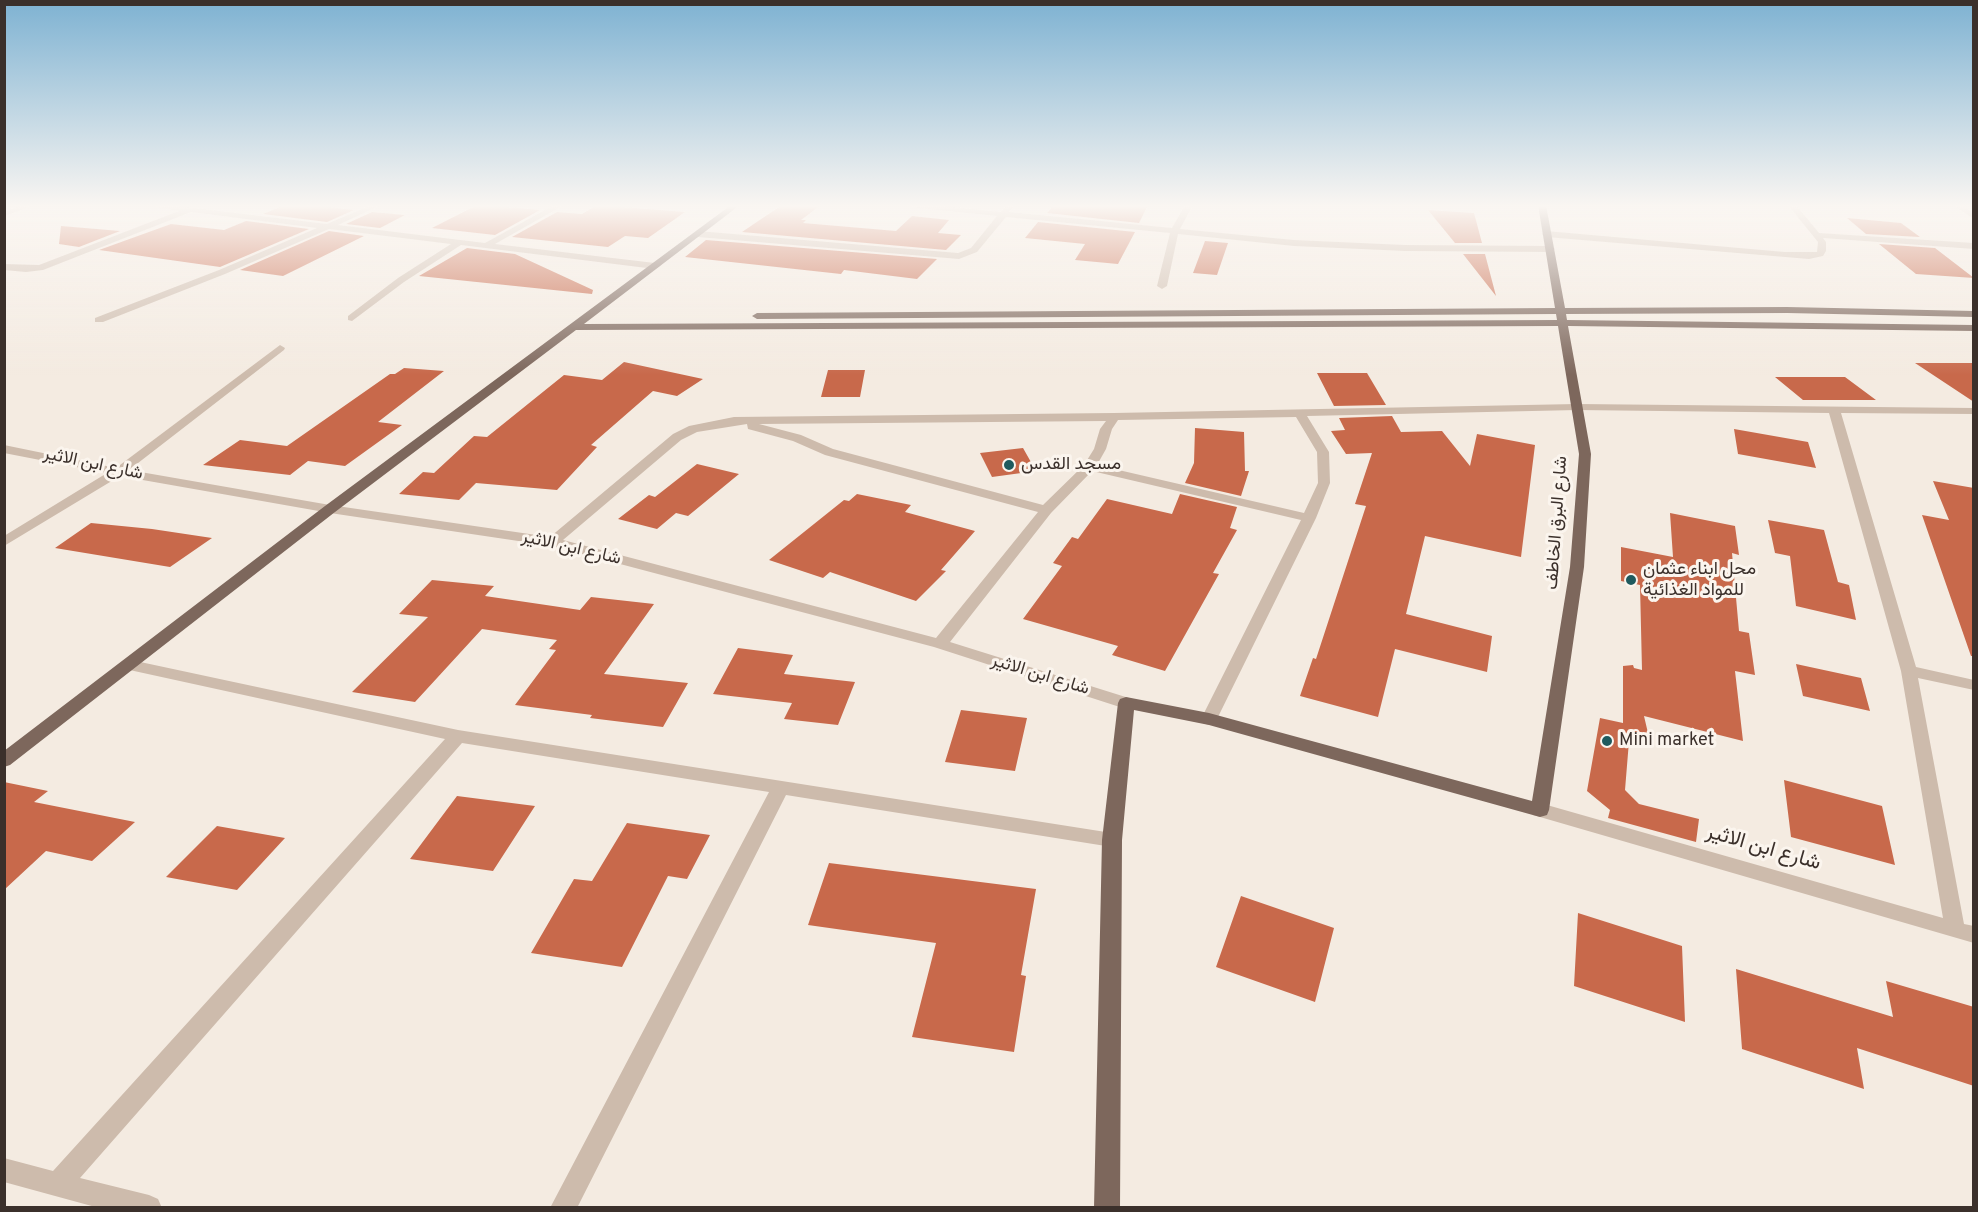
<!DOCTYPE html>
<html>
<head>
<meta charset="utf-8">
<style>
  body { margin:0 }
  #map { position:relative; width:1978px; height:1212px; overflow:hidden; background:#f4ebe1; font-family:Overpass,sans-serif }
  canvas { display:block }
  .frame { position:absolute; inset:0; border:6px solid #3b302b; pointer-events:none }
</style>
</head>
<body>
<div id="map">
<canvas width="1978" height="1212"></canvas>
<div class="frame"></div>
</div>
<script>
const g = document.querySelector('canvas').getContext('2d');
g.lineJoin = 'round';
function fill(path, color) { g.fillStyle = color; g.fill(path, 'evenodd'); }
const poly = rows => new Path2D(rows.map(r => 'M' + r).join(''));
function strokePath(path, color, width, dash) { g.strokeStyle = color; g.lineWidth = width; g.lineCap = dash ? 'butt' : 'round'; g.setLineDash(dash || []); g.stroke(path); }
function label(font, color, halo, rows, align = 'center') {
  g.font = font + ' Overpass,Vazirmatn,sans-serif'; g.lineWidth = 6; g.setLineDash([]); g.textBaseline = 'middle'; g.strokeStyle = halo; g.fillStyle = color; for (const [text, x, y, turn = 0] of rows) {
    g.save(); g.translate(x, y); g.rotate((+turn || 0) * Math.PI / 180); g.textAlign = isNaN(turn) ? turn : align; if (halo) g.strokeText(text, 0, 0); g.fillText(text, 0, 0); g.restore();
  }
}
const building = poly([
  [285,205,320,206,354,210,327,222,263,214],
  [477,205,520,208,540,210,495,235,432,228],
  [597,205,685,212,648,238,625,236,608,247,512,237,557,212,582,214],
  [782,205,821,205,801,220,806,220,803,223,896,231,912,216,949,220,938,233,961,235,946,250,742,232],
  [1054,205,1148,205,1139,223,1047,213],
  [1428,210,1474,213,1482,243,1455,243],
  [372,212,405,215,380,228,346,224],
  [1847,218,1901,223,1920,237,1866,234],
  [246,221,309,229,220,267,99,250,171,224,224,230],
  [1038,222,1135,232,1118,264,1075,260,1085,244,1025,238],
  [61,226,120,231,79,247,59,244],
  [329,231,364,236,283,276,240,270],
  [706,240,937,259,917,279,844,270,841,274,685,257],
  [1205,241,1228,243,1217,275,1193,273],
  [1879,244,1935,248,1974,278,1916,274],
  [467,248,515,254,593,290,592,294,419,276],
  [1463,254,1485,254,1496,296],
  [624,362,703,379,677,396,653,391,591,445,597,447,557,490,476,483,459,500,399,494,423,472,434,473,474,436,487,437,564,375,602,380],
  [1915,363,1974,363,1974,402],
  [404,368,444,371,378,422,402,425,345,466,308,461,290,475,203,465,240,440,287,446,390,374,395,374],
  [828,370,865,370,860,397,821,397],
  [1317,373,1367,373,1386,405,1334,406],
  [1775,377,1845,377,1876,400,1803,400],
  [1392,416,1401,432,1442,431,1470,466,1477,434,1535,445,1521,557,1425,536,1406,614,1492,636,1487,672,1395,649,1378,717,1300,696,1313,658,1316,659,1366,506,1355,504,1372,453,1346,454,1331,431,1345,430,1339,418],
  [1195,428,1244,432,1245,471,1249,471,1241,496,1185,483,1194,463],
  [1734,429,1808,442,1816,468,1738,454],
  [1023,448,1036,471,992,477,980,453],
  [697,464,739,474,688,516,676,513,657,529,618,519,649,495,655,497],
  [1933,481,1974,488,1974,656,1971,656,1922,515,1949,520],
  [857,494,911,505,905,512,975,531,941,570,946,571,916,601,830,572,823,578,769,560,844,500,849,501],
  [1180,494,1237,507,1230,528,1237,530,1213,573,1219,574,1165,671,1112,655,1118,646,1023,619,1062,566,1053,563,1072,537,1078,539,1107,499,1172,514],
  [1670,513,1735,526,1739,555,1732,553,1739,631,1749,633,1755,675,1735,671,1743,741,1644,716,1651,746,1629,741,1625,790,1639,804,1699,819,1696,842,1608,818,1610,810,1587,791,1600,718,1623,723,1623,666,1633,665,1634,668,1642,670,1640,585,1621,581,1621,547,1673,557],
  [1768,520,1824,530,1838,582,1849,585,1856,620,1796,606,1790,556,1775,553],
  [91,523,152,529,212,538,170,567,55,548],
  [432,580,494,586,485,596,580,610,591,597,654,604,604,674,688,683,663,727,590,718,592,715,515,705,556,650,549,649,557,640,482,629,415,702,352,692,428,617,399,614],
  [738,648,793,655,784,674,855,682,838,725,784,719,792,703,713,694],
  [1796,664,1861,678,1870,711,1803,696],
  [961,710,1027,718,1015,771,945,762],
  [1784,780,1882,806,1895,865,1791,837],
  [4,782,48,791,34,802,135,822,92,861,46,851,4,890],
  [457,796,535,806,493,871,410,859],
  [627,823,710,835,687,879,668,876,622,967,531,953,574,879,592,881],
  [217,826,285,838,237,890,166,877],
  [829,863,1036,889,1021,975,1026,976,1014,1052,912,1037,936,943,808,925],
  [1241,896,1334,928,1315,1002,1216,967],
  [1578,913,1682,946,1685,1022,1574,986],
  [1736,969,1893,1017,1886,981,1974,1007,1974,1086,1857,1048,1864,1089,1742,1049]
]);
const minor = poly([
  [24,205,35,205,4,216,4,211,24,205],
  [147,205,170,205,327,224,371,205,381,205,338,225,485,243,554,205,564,205,495,244,655,263,660,266,655,269,461,245,404,282,352,321,348,320,348,316,398,278,451,244,329,229,225,274,103,322,95,322,95,318,219,270,317,228,191,212,43,270,26,272,4,270,4,264,39,265,179,211,147,205],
  [906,205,933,205,1001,212,1007,205,1015,205,1009,212,1172,228,1185,205,1193,205,1180,229,1294,240,1405,245,1551,246,1555,249,1551,252,1405,251,1294,246,1178,234,1167,286,1162,289,1157,286,1170,233,1006,217,977,252,959,259,698,237,694,234,698,231,958,253,971,248,997,216,910,207,906,205],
  [1788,205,1796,205,1819,233,1974,243,1974,249,1823,238,1826,242,1826,251,1823,256,1809,259,1546,237,1542,234,1546,231,1785,252,1817,252,1818,242,1788,205],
  [1953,205,1962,205,1974,213,1974,219,1953,205],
  [280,345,285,348,284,350,129,470,330,505,550,537,673,434,689,426,734,417,1114,413,1577,404,1974,408,1974,414,1841,413,1916,667,1974,680,1974,690,1918,678,1964,924,1974,926,1974,943,1540,817,1533,815,1531,810,1533,805,1540,803,1943,918,1901,671,1829,413,1577,410,1307,416,1329,452,1330,483,1316,518,1217,719,1215,723,1209,725,1203,723,1201,719,1301,520,1092,471,1051,513,950,642,1132,699,1134,703,1132,707,1126,709,934,647,552,546,330,513,120,476,4,546,4,536,107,473,4,453,4,445,116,468,280,345],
  [1296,417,1317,452,1318,483,1304,513,1097,465,1106,449,1112,429,1118,420,1296,417],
  [1106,421,1100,429,1094,449,1084,465,1043,505,833,449,801,435,759,424,1106,421],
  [747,424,748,429,793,441,825,455,1038,512,936,638,563,540,681,440,697,432,747,424],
  [131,660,458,730,1112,833,1119,835,1122,840,1119,845,1112,847,786,795,577,1208,550,1208,769,792,462,743,80,1178,149,1195,158,1199,162,1208,99,1208,4,1182,4,1158,53,1171,445,739,125,669,123,665,131,660]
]);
const major = poly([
  [731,205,740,205,584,324,1557,320,1556,314,757,319,752,316,757,313,1555,308,1538,205,1546,205,1565,308,1787,307,1974,311,1974,317,1787,313,1566,314,1567,320,1974,325,1974,331,1568,326,1591,454,1584,567,1549,810,1547,815,1540,817,1209,725,1134,710,1122,840,1120,1208,1094,1208,1102,840,1118,703,1120,699,1126,697,1209,713,1532,801,1570,567,1579,454,1558,326,576,330,335,512,10,765,4,767,4,751,325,506,731,205]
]);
const markers = [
  [1009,465,6,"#1f5a5e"],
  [1631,580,6,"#1f5a5e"],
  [1607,741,6,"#1f5a5e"]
];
const streetNames = [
  ["شارع ابن الاثير",93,465,12],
  ["شارع البرق الخاطف",1558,523,-86],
  ["شارع ابن الاثير",571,549,13],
  ["شارع ابن الاثير",1040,676,17]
];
const poiNames = [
  ["مسجد القدس",1021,465],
  ["محل ابناء عثمان",1643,570],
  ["للمواد الغذائية",1643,591],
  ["Mini market",1619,741]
];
const nearStreetnames = [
  ["شارع ابن الاثير",1763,849,16]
];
fill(building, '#c8694b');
fill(minor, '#cdbbac');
fill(major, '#7d675c');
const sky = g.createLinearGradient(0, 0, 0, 375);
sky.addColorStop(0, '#7eb2d2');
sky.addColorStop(0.55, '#faf6f2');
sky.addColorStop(1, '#faf6f200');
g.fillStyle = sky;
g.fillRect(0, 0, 1978, 375);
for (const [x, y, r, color] of markers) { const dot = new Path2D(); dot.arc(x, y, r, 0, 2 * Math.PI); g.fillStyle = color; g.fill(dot); strokePath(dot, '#fbf5ee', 2); }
label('18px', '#3b302b', '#fbf5ee', streetNames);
label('18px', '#3b302b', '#fbf5ee', poiNames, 'left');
label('21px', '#3b302b', '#fbf5ee', nearStreetnames);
</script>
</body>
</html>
